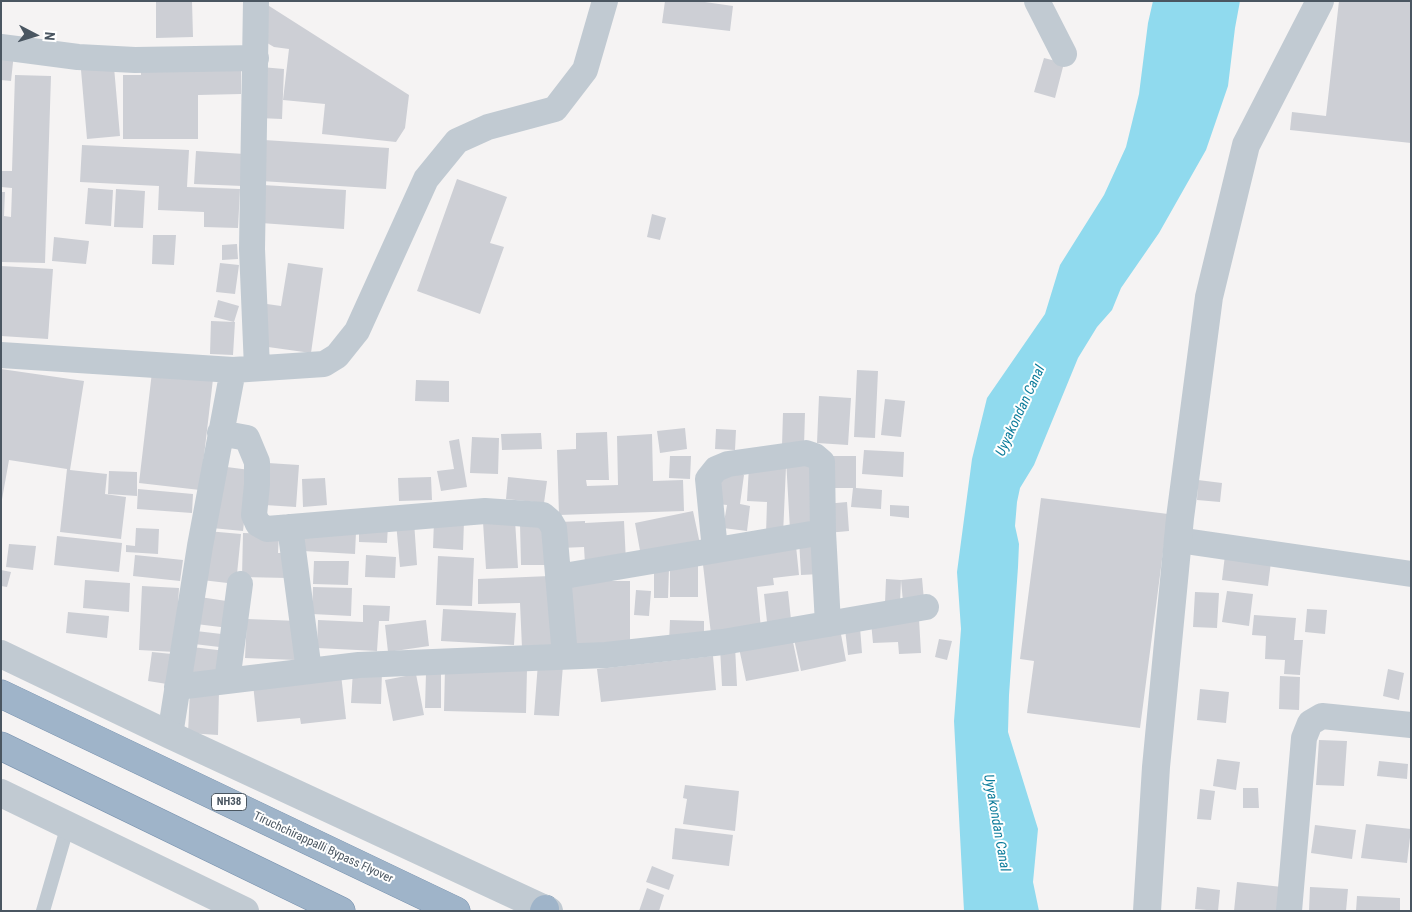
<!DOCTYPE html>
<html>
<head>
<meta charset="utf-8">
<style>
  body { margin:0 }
  #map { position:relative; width:1412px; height:912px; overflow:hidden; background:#f5f3f3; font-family:"Roboto Condensed",sans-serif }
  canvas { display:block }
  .frame { position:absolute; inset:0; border:2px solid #4a5661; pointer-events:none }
  .north { position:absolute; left:10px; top:10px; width:50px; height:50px; -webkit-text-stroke:4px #fff; paint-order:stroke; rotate:95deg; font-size:14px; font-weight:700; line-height:20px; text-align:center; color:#4a5661 }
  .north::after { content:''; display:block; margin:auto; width:18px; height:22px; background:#4a5661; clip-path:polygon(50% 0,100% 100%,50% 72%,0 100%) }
</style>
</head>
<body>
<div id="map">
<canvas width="1412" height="912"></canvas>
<div class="frame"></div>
<div class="north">N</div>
</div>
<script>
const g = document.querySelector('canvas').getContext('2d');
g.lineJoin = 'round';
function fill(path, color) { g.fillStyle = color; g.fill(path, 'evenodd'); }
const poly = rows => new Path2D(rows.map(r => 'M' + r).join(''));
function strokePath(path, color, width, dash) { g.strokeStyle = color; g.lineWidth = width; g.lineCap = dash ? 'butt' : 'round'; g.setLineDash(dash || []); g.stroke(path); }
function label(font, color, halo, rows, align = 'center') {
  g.font = font + ' "Roboto Condensed",sans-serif'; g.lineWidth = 4; g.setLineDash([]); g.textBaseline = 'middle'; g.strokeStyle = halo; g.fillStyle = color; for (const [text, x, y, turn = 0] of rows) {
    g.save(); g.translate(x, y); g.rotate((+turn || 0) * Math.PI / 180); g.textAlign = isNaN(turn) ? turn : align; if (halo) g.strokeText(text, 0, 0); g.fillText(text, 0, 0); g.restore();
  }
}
const water = poly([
  [1153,1,1240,1,1235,28,1228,86,1206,150,1159,233,1121,288,1112,310,1097,327,1078,358,1034,465,1020,488,1017,502,1015,526,1019,544,1018,567,1009,695,1008,732,1038,829,1033,882,1039,911,964,911,954,721,961,629,957,572,972,459,987,398,1045,314,1060,265,1104,195,1126,147,1139,94,1148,23]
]);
const building = poly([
  [156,1,192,1,193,37,156,38],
  [665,1,698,1,733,6,730,31,662,23],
  [1339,1,1411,1,1411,143,1290,130,1292,112,1326,116],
  [266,4,409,95,405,128,396,142,322,134,325,104,283,100,289,49,274,47,257,37],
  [1,51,14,53,11,81,1,80],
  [1044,58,1064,63,1055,98,1034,92],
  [241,62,241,94,198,95,198,139,123,139,123,75,141,75,141,63],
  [114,67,120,136,87,139,81,70],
  [261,67,284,69,282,119,258,118],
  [15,75,51,76,45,263,1,262,1,192,5,192,4,216,11,217,12,188,1,187,1,171,12,171],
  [264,140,389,148,386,189,261,181],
  [82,145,189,150,187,187,240,189,238,228,204,227,204,212,158,210,159,186,80,182],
  [196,151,245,154,243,186,194,184],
  [457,179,507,197,490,243,504,247,480,314,417,291],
  [263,185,346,190,344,229,261,223],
  [88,188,113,190,111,226,85,224],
  [116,189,145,191,143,228,114,227],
  [652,214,666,218,660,240,647,237],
  [153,235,176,235,174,265,152,264],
  [54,237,89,241,86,264,52,261],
  [237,244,238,259,222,260,222,245],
  [220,263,239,265,235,294,216,292],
  [288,263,323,268,311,353,261,346,267,304,281,306],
  [1,266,53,269,48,339,1,336],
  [218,300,239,306,234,322,214,317],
  [211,321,235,322,233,355,210,354],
  [1,369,84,381,70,470,107,474,105,494,126,497,121,539,60,532,67,469,9,460,1,505],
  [857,370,878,371,875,438,854,437],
  [152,372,213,379,200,490,139,483],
  [416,380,449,381,449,402,415,401],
  [819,396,851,398,848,445,817,443],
  [885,399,905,401,901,437,881,435],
  [783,413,805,413,804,446,782,446],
  [685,428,687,449,660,453,657,431],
  [716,429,736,430,735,450,715,449],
  [607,432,609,480,586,480,587,486,618,485,617,436,652,434,653,481,683,480,684,511,559,515,557,450,576,449,576,433],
  [541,433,542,449,502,450,501,434],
  [472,437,499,438,498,474,470,473],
  [459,439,467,487,441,491,437,471,454,469,449,441],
  [864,450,904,452,903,477,862,474],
  [670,456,691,456,690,479,669,478],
  [833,456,856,456,856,488,882,490,881,509,851,507,853,488,833,488],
  [812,458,816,528,790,530,786,459],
  [268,463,299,465,296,507,265,505],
  [219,466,250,470,243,531,212,528],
  [749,466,786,467,783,535,766,534,767,502,747,501],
  [109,471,137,472,137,496,108,494],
  [722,472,744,475,740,504,750,506,747,531,723,528,727,505,717,504],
  [431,477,432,500,399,501,398,478],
  [508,477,547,481,544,503,506,499],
  [325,478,327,505,303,507,302,479],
  [1198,480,1222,483,1220,502,1197,500],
  [138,489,193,494,192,513,137,509],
  [1041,498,1168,514,1140,728,1027,713,1034,661,1020,659],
  [847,502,849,531,827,533,825,504],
  [890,505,909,506,909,518,890,516],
  [693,511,700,544,641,556,635,523],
  [434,520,464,521,463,550,433,548],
  [515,520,518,568,486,569,483,522],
  [414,521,417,565,400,567,396,522],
  [585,521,585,523,624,521,626,562,585,564,584,547,560,548,559,522],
  [359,523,388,525,387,543,359,542],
  [550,523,550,565,521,565,520,524],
  [136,528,159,529,158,554,126,552,126,545,135,546],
  [304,529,356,532,355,554,303,551],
  [207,531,241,534,236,584,202,580],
  [243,533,279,534,278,553,289,553,288,578,242,577],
  [57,536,122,543,119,572,54,565],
  [818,538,820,574,801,575,799,539],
  [9,544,36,546,33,570,6,567],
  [796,546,799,575,773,578,774,585,757,587,761,629,711,634,702,556],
  [135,555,183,560,180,581,133,576],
  [366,555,396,557,395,578,365,577],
  [1225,555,1271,562,1268,586,1222,580],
  [438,556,474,558,472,606,436,605],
  [314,561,349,561,348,585,313,584],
  [670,565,698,565,698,597,670,597],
  [654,568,669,568,668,598,654,598],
  [1,570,11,572,7,587,1,586],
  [550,576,553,646,522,648,520,603,478,604,478,579],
  [922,578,924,600,903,602,901,580],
  [886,579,901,580,900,603,885,603],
  [85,580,130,583,129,612,83,608],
  [569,581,630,581,630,646,571,647],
  [142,586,179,588,175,652,139,650],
  [313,587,352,588,351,616,312,614],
  [636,590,651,591,649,616,634,615],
  [788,591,791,620,767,622,764,594],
  [1227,591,1253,594,1249,626,1222,622],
  [1195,592,1219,593,1217,628,1193,627],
  [200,597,233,602,229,628,196,624],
  [363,605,390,606,389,621,379,621,377,651,317,648,318,620,363,622],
  [443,609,516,613,514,645,441,641],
  [1307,609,1327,610,1325,634,1305,632],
  [68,612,109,616,107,638,66,633],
  [1254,615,1296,618,1294,640,1303,640,1300,675,1284,674,1285,660,1265,659,1266,636,1252,635],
  [247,619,298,621,296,660,245,658],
  [919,619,921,653,899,654,898,642,873,643,871,622],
  [426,620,429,646,388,652,385,625],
  [670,620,704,621,704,644,669,643],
  [860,627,862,653,848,655,845,629],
  [840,629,846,661,801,671,794,639],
  [196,631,230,635,228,648,194,644],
  [792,637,799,671,746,681,739,648],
  [939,639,952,641,947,660,935,657],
  [735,646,737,686,722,686,720,647],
  [192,647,226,651,223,680,188,676],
  [152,652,172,654,167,684,148,681],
  [713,656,716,690,601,702,597,669],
  [538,663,563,665,559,716,534,715],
  [445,668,527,669,526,713,444,711],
  [1388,669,1404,673,1399,700,1383,696],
  [353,670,382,671,381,704,351,703],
  [426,673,441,673,441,708,425,708],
  [341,674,346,719,301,724,300,718,257,722,253,684],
  [416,674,424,715,393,721,385,680],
  [1280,676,1300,677,1299,710,1279,709],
  [1200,689,1229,692,1226,723,1197,720],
  [190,690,219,691,218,735,188,733],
  [1319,740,1347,741,1344,786,1316,785],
  [1217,759,1240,762,1236,790,1213,786],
  [1379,761,1408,764,1407,779,1377,776],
  [685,785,739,791,735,831,683,824,687,799,683,798],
  [1243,788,1258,788,1259,808,1243,808],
  [1200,789,1215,791,1211,820,1197,819],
  [1366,824,1411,829,1407,863,1361,858],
  [1315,825,1356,830,1352,859,1311,853],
  [675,828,733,835,729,866,672,859],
  [652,866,674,875,669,890,646,882],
  [1237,882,1282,887,1280,911,1234,911],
  [1197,887,1220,890,1218,911,1195,909],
  [1310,887,1348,889,1346,911,1309,911],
  [647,888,664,895,659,911,639,911],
  [1357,896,1400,898,1400,911,1356,911]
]);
const service = poly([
  [43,911,68,825]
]);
const minor = poly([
  [256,1,252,249,257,368],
  [1037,1,1064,54],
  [1,47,78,57,135,60,256,58],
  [1,355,233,370,324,364,337,356,357,331,426,179,457,141,488,127,555,109,585,70,605,1],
  [220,433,247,438,257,462,257,484,254,515,258,524,267,529,485,511,543,515,550,521,554,528,565,656],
  [290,527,309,671],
  [1178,540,1411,574],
  [715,550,708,479,716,469,728,464,806,453,815,456,822,462,823,532,828,624],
  [558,577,823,532],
  [227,681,240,584],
  [177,687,359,665,606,655,723,642,926,607],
  [170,735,200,546,233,370],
  [1289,911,1304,738,1310,723,1322,716,1411,725]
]);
const tertiary = poly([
  [1,654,170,735,549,911],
  [1,793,245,911],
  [1147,911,1156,767,1180,518,1209,297,1246,145,1320,1]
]);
const trunk = poly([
  [1,694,456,911],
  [1,746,341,911],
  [544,911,545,909]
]);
const shields = [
  [229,802,35]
];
const shieldNames = [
  ["NH38",229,802]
];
const streetNames = [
  ["Tiruchchirappalli Bypass Flyover",323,848,25]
];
const waterNames = [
  ["Uyyakondan Canal",1021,411,-65],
  ["Uyyakondan Canal",996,823,80]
];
fill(water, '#90daee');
fill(building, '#cdcfd5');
strokePath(trunk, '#7690ad', 29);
strokePath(service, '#c1cad2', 14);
strokePath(minor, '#c1cad2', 26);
strokePath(tertiary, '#c1cad2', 28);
strokePath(trunk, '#9fb4c9', 28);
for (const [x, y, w] of shields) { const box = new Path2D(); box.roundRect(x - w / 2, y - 8.5, w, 17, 4); g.fillStyle = '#fff'; g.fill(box); strokePath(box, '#4a5661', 1); }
label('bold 11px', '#4a5661', null, shieldNames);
label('12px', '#4a5661', '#fff', streetNames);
label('italic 14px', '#0c7c9b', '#fff', waterNames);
</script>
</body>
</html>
